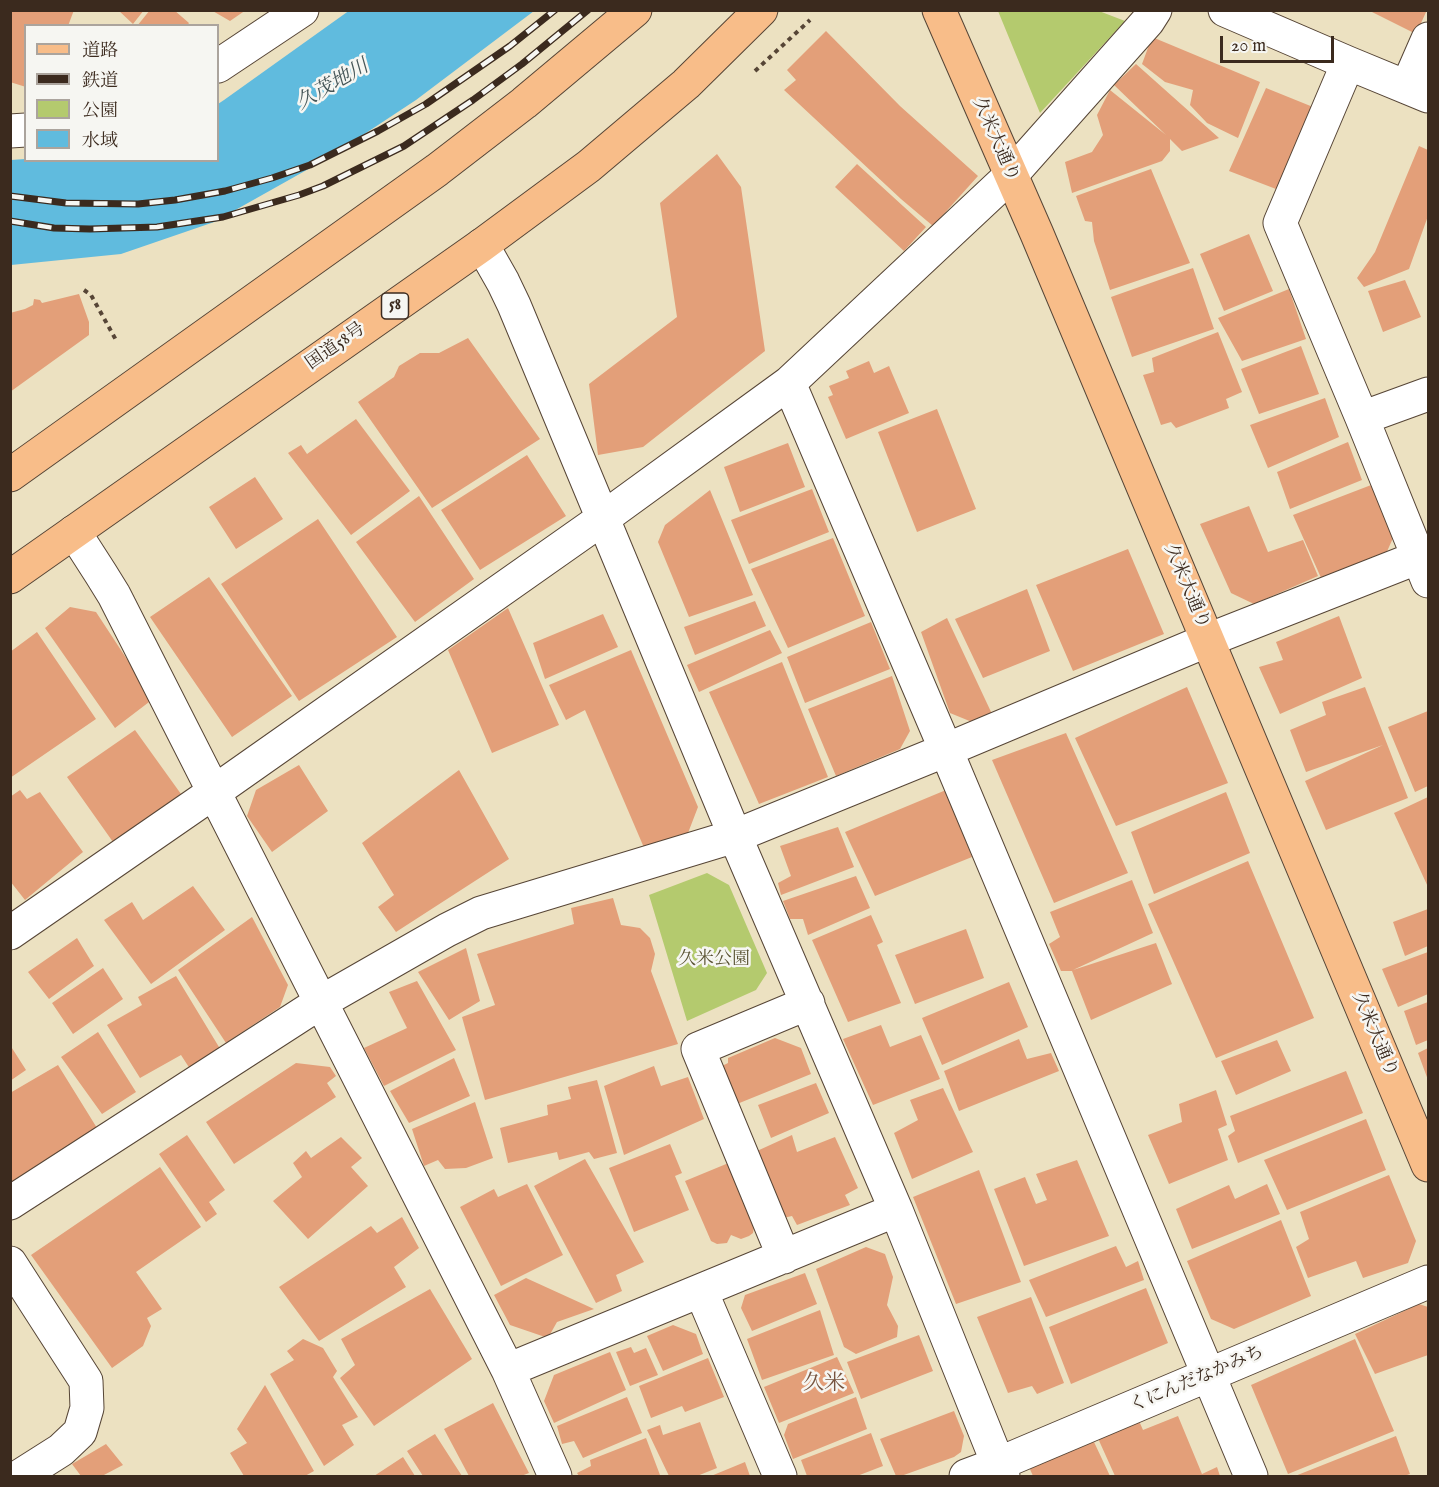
<!DOCTYPE html>
<html>
<head>
<meta charset="utf-8">
<style>
  body { margin:0 }
  #map { position:relative; width:1439px; height:1487px; overflow:hidden; background:#ece1c1; font-family:"IM FELL English","Noto Serif JP",serif }
  canvas { display:block }
  .frame { position:absolute; inset:0; border:12px solid #3b2a1e; pointer-events:none }
  .legend { position:absolute; left:24px; top:24px; width:195px; height:138px; box-sizing:border-box; background:#f6f6f2; border:2px solid #aba49d; margin:0; padding:8px 10px; list-style:none; font-size:18px; color:#3b2a1e }
  .legend li { display:flex; align-items:center; gap:12px; height:30px }
  .legend b { width:30px; border:2px solid #aba49d }
  .scale { position:absolute; left:1220px; top:36px; width:114px; height:27px; box-sizing:border-box; border:3px solid #3b2a1e; border-top:0; padding-left:8px; font-size:18px; line-height:21px; white-space:nowrap; color:#3b2a1e; -webkit-text-stroke:4px #f6f6f2; paint-order:stroke }
</style>
</head>
<body>
<div id="map">
<canvas width="1439" height="1487"></canvas>
<div class="frame"></div>
<ul class="legend">
<li><b style="height:8px;background:#f8bd89"></b>道路</li>
<li><b style="height:8px;background:#3b2a1e"></b>鉄道</li>
<li><b style="height:16px;background:#b4ca6e"></b>公園</li>
<li><b style="height:16px;background:#60bbde"></b>水域</li>
</ul>
<div class="scale">20 m</div>
</div>
<script>
const g = document.querySelector('canvas').getContext('2d');
g.lineJoin = 'round';
function fill(path, color) { g.fillStyle = color; g.fill(path, 'evenodd'); }
const poly = rows => new Path2D(rows.map(r => 'M' + r).join(''));
function strokePath(path, color, width, dash) { g.strokeStyle = color; g.lineWidth = width; g.lineCap = dash ? 'butt' : 'round'; g.setLineDash(dash || []); g.stroke(path); }
function label(font, color, halo, rows, align = 'center') {
  g.font = font + ' "IM FELL English","Noto Serif JP",serif'; g.lineWidth = 5; g.setLineDash([]); g.textBaseline = 'middle'; g.strokeStyle = halo; g.fillStyle = color; for (const [text, x, y, turn = 0] of rows) {
    g.save(); g.translate(x, y); g.rotate((+turn || 0) * Math.PI / 180); g.textAlign = isNaN(turn) ? turn : align; if (halo) g.strokeText(text, 0, 0); g.fillText(text, 0, 0); g.restore();
  }
}
const green = poly([
  [998,11,1099,11,1125,21,1040,113],
  [707,873,729,885,767,973,756,990,687,1021,649,895]
]);
const water = poly([
  [350,10,534,11,416,100,328,158,223,217,220,220,121,254,11,265,11,160,25,159,26,160,218,160,218,104,224,100]
]);
const building = poly([
  [10,10,74,10,68,26,26,26,26,87,10,82],
  [118,10,144,10,133,24],
  [150,10,174,10,189,23,187,26,137,26],
  [211,10,246,10,230,21],
  [1368,10,1427,10,1416,34],
  [826,31,900,106,978,176,933,226,901,199,784,90,796,80,787,70],
  [1152,37,1260,82,1238,138,1207,123,1190,105,1193,90,1165,82,1142,64],
  [1136,64,1219,138,1182,151,1170,139,1170,151,1162,161,1072,193,1065,162,1092,152,1103,135,1097,115,1110,90,1166,135,1114,85],
  [1266,88,1313,107,1279,188,1276,189,1229,171],
  [1419,146,1428,150,1428,216,1409,269,1364,287,1357,278,1375,252],
  [717,154,741,187,765,351,643,447,598,455,589,384,677,317,660,203],
  [857,164,926,227,904,251,835,187],
  [1151,169,1190,263,1110,290,1094,241,1092,222,1085,221,1076,196],
  [1249,234,1273,291,1224,311,1200,254],
  [1193,268,1214,329,1132,357,1111,297],
  [1405,280,1421,317,1383,332,1368,291],
  [1289,289,1306,339,1242,361,1218,318],
  [79,294,89,322,89,335,10,392,10,313,25,309,33,305,34,299,40,300,42,303],
  [1218,332,1242,392,1226,399,1229,408,1176,428,1171,422,1161,425,1143,375,1154,372,1152,358],
  [468,338,540,439,432,508,358,402,394,377,399,366,420,353,439,353],
  [1301,346,1319,394,1259,414,1241,369],
  [869,361,874,373,889,366,909,413,846,439,828,397,833,395,829,386,849,378,846,371],
  [1325,398,1339,437,1268,468,1250,425],
  [937,409,976,509,917,532,878,432],
  [356,419,410,491,351,535,288,453,301,445,307,454],
  [1348,442,1362,480,1290,509,1277,472],
  [788,443,805,487,740,512,724,467],
  [527,455,566,516,480,570,441,510],
  [255,477,283,519,236,549,209,507],
  [1379,482,1397,529,1385,556,1322,580,1293,515],
  [812,489,829,532,749,564,731,520],
  [710,490,753,595,689,617,658,542,665,525],
  [419,496,474,579,415,622,356,542],
  [1249,506,1268,552,1303,540,1318,576,1254,604,1231,593,1200,524],
  [318,519,397,637,299,701,221,584],
  [833,538,865,616,788,648,751,569],
  [1128,549,1164,634,1073,671,1036,585],
  [209,577,292,696,232,737,150,617],
  [1027,589,1050,651,983,678,955,619],
  [755,601,766,626,695,655,684,627],
  [70,607,96,612,153,699,115,728,45,628],
  [508,608,559,725,492,753,448,650],
  [603,614,618,647,545,679,533,643],
  [1339,616,1362,678,1280,714,1259,667,1283,660,1276,642],
  [947,618,992,714,972,722,950,713,921,632],
  [871,622,890,669,805,703,787,657],
  [770,630,782,653,699,692,687,665],
  [37,632,96,719,10,778,10,652],
  [631,650,698,807,688,833,645,850,585,710,566,720,549,685],
  [782,662,828,777,759,804,709,692],
  [892,676,910,731,900,749,836,776,808,709],
  [1187,687,1228,783,1116,826,1075,738],
  [1365,687,1408,798,1326,830,1305,781,1383,745,1306,772,1290,730,1326,715,1322,702],
  [1428,711,1428,786,1415,792,1388,727],
  [135,730,181,794,113,842,67,777],
  [1066,733,1128,873,1054,903,992,760],
  [299,765,328,811,272,852,247,816,256,790],
  [459,770,509,859,396,932,378,907,394,895,362,843],
  [20,790,27,799,40,792,83,852,25,900,10,881,10,797],
  [946,790,972,857,875,896,845,832],
  [1226,792,1250,853,1154,894,1131,832],
  [1428,797,1428,887,1394,813],
  [838,827,854,867,781,895,778,883,791,876,780,846],
  [1248,861,1314,1018,1216,1058,1148,904],
  [856,876,870,908,808,935,803,919,790,919,783,901],
  [1132,880,1153,933,1073,970,1156,943,1172,984,1091,1020,1072,971,1061,971,1049,944,1060,937,1050,912],
  [193,886,225,930,151,984,104,920,132,902,143,920],
  [613,898,621,925,640,928,650,938,655,954,651,971,678,1044,485,1100,462,1017,495,1005,477,954,574,924,571,908],
  [1428,909,1428,946,1405,956,1393,922],
  [871,915,883,942,877,945,901,1003,848,1022,812,940],
  [252,917,288,985,280,1007,226,1043,178,970],
  [966,929,984,978,915,1004,895,955],
  [77,938,94,966,49,999,28,972],
  [466,948,480,1001,449,1020,418,972],
  [1428,952,1428,994,1398,1007,1382,969],
  [103,968,123,999,73,1034,52,1003],
  [176,976,222,1052,192,1072,181,1055,140,1078,107,1025,142,1005,138,997],
  [417,981,456,1050,384,1086,364,1048,407,1028,389,992],
  [1009,982,1028,1027,942,1065,922,1018],
  [1428,1002,1428,1040,1416,1045,1404,1011],
  [881,1025,890,1047,921,1035,940,1079,873,1105,843,1039],
  [98,1032,136,1092,102,1114,61,1057],
  [775,1038,801,1048,811,1074,737,1104,722,1066,728,1063,728,1058],
  [1019,1039,1027,1059,1051,1053,1059,1071,959,1111,944,1071],
  [1277,1040,1291,1071,1236,1095,1221,1061],
  [10,1045,26,1070,10,1081],
  [1428,1048,1428,1080,1418,1053],
  [454,1058,470,1096,409,1123,390,1091],
  [296,1063,330,1067,336,1076,327,1083,336,1097,234,1164,206,1122],
  [58,1065,97,1128,10,1185,10,1093],
  [654,1066,661,1086,688,1077,704,1119,624,1155,604,1086],
  [1346,1071,1363,1113,1238,1163,1228,1136,1235,1131,1230,1116],
  [597,1080,617,1153,594,1159,589,1152,559,1160,557,1152,508,1163,500,1128,548,1115,547,1105,571,1099,568,1087],
  [816,1083,829,1113,771,1138,758,1105],
  [943,1088,973,1152,912,1179,894,1133,918,1120,910,1100],
  [1216,1090,1227,1125,1218,1129,1228,1160,1169,1184,1148,1135,1182,1122,1179,1104],
  [475,1102,493,1158,466,1168,445,1169,438,1160,424,1166,412,1129],
  [1366,1119,1386,1170,1287,1210,1264,1160],
  [187,1135,225,1190,209,1202,217,1214,206,1222,159,1154],
  [792,1135,797,1152,835,1137,858,1188,845,1195,850,1205,797,1225,792,1216,783,1218,757,1151],
  [341,1137,362,1158,351,1167,368,1186,308,1239,273,1201,302,1177,293,1163,306,1151,311,1158],
  [670,1144,682,1173,675,1176,689,1210,634,1232,609,1168],
  [585,1159,644,1262,616,1275,622,1291,596,1303,534,1186],
  [1077,1160,1109,1236,1024,1266,994,1189,1025,1177,1036,1204,1047,1200,1036,1174],
  [731,1162,754,1227,753,1233,749,1236,741,1239,731,1235,727,1243,717,1244,711,1241,685,1181],
  [160,1167,201,1227,136,1272,162,1309,147,1318,151,1326,143,1346,112,1368,31,1255],
  [979,1170,1021,1282,956,1304,913,1197],
  [1389,1175,1416,1241,1408,1263,1363,1278,1356,1261,1308,1278,1296,1247,1309,1239,1300,1212],
  [527,1184,563,1255,501,1286,460,1207,494,1189,498,1197],
  [1267,1184,1280,1214,1192,1249,1176,1209,1229,1185,1235,1199],
  [402,1217,419,1248,394,1267,406,1287,319,1341,279,1287,371,1226,377,1233],
  [1281,1220,1311,1296,1234,1329,1211,1319,1187,1261],
  [1116,1246,1126,1267,1138,1261,1144,1280,1046,1317,1029,1280],
  [866,1247,885,1254,893,1277,887,1305,898,1326,897,1337,856,1354,844,1347,816,1269],
  [805,1273,817,1304,752,1331,741,1308,745,1295],
  [526,1278,594,1309,557,1322,548,1338,510,1325,494,1295],
  [1146,1288,1168,1343,1071,1384,1049,1327],
  [430,1289,472,1359,374,1426,340,1378,355,1365,341,1339],
  [1031,1297,1064,1383,1037,1394,1032,1386,1008,1393,977,1317],
  [1419,1304,1428,1307,1428,1355,1375,1374,1355,1334],
  [820,1310,834,1355,762,1380,747,1339],
  [673,1325,696,1334,703,1354,663,1371,647,1336],
  [919,1335,933,1371,861,1399,847,1362],
  [303,1339,323,1348,337,1371,333,1377,358,1417,342,1425,354,1445,324,1466,270,1374,294,1360,287,1351],
  [1355,1339,1394,1431,1288,1474,1251,1385],
  [631,1347,634,1353,646,1348,658,1375,630,1386,616,1352],
  [610,1352,626,1390,554,1423,544,1401,554,1375],
  [837,1357,854,1393,779,1423,764,1387],
  [708,1358,724,1397,685,1412,682,1406,651,1418,639,1386],
  [265,1385,314,1471,305,1476,244,1476,230,1453,247,1443,237,1429],
  [627,1397,642,1433,583,1458,574,1441,562,1444,557,1426],
  [856,1397,867,1429,793,1459,784,1435,788,1424],
  [493,1403,529,1473,521,1476,469,1476,444,1429],
  [954,1411,964,1436,961,1452,954,1457,901,1476,896,1476,880,1439],
  [1178,1416,1202,1474,1217,1467,1220,1476,1115,1476,1096,1434,1139,1421,1143,1430],
  [700,1422,717,1468,697,1476,669,1476,647,1430,660,1425,663,1435],
  [871,1433,883,1466,857,1476,807,1476,801,1460],
  [435,1434,462,1476,423,1476,407,1451],
  [1396,1436,1410,1474,1404,1476,1295,1476],
  [646,1438,660,1475,655,1476,579,1476,577,1473,591,1466,590,1460],
  [1094,1442,1110,1476,1033,1476,1029,1467],
  [106,1444,123,1465,102,1476,81,1476,72,1464],
  [403,1457,415,1476,374,1476],
  [745,1462,750,1476,711,1476]
]);
const path = poly([
  [818,10,819,10],
  [755,71,810,20],
  [84,290,91,295,116,340]
]);
const minor = poly([
  [1225,10,1348,63,1428,96],
  [1348,63,1280,223,1362,418,1428,581],
  [218,66,302,10],
  [1407,87,1428,39],
  [10,131,26,130],
  [482,245,503,282,514,305,735,836,896,1210,1003,1476],
  [789,383,946,750,1251,1476],
  [1362,418,1428,394],
  [74,532,101,574,114,595,214,792,508,1370,555,1476],
  [10,933,214,792,602,519,789,383,1011,175,1148,21,1155,10],
  [10,1203,321,1002,447,930,481,913,735,836,946,750,1208,640,1419,557],
  [784,1257,698,1049,808,1003],
  [10,1263,86,1381,87,1408,80,1432,61,1450,20,1476],
  [701,1291,780,1476],
  [508,1370,896,1210],
  [966,1476,998,1464,1428,1282]
]);
const major = poly([
  [939,10,1037,234,1428,1165]
]);
const highway = poly([
  [10,475,437,170,524,103,635,10],
  [10,577,482,245,589,166,686,84,761,10]
]);
const rail = poly([
  [10,196,66,203,138,204,175,200,225,191,272,178,310,165,378,131,426,104,510,46,555,10],
  [10,221,54,228,90,229,157,227,223,217,299,195,323,186,404,146,473,100,522,64,588,10]
]);
const shields = [
  [395,306,27]
];
const shieldNames = [
  ["58",395,306]
];
const streetNames = [
  ["久米大通り",995,140,66],
  ["国道58号",336,347,-35],
  ["久米大通り",1186,587,67],
  ["久米大通り",1374,1035,67],
  ["くにんだなかみち",1197,1380,-23]
];
const parkNames = [
  ["久米公園",714,960]
];
const waterNames = [
  ["久茂地川",333,86,-30]
];
const quarterNames = [
  ["久米",824,1385]
];
fill(green, '#b4ca6e');
fill(water, '#60bbde');
fill(building, '#e39f79');
strokePath(minor, '#564536', 35);
strokePath(major, '#564536', 35);
strokePath(highway, '#564536', 35);
strokePath(path, '#564536', 4, [4.5, 4.5]);
strokePath(minor, '#fff', 33);
strokePath(major, '#f8bd89', 33);
strokePath(highway, '#f8bd89', 33);
strokePath(rail, '#3b2a1e', 7);
strokePath(rail, '#f6f6f2', 4.5, [14]);
for (const [x, y, w] of shields) { const box = new Path2D(); box.roundRect(x - w / 2, y - 13, w, 26, 4.5); g.fillStyle = '#f6f6f2'; g.fill(box); strokePath(box, '#3b2a1e', 1.5); }
label('bold 16px', '#3b2a1e', null, shieldNames);
label('18px', '#3b2a1e', '#f6f6f2', streetNames);
label('18px', '#595232', '#f6f6f2', parkNames);
label('italic 20px', '#465658', '#f6f6f2', waterNames);
label('21px', '#76533e', '#f6f6f2', quarterNames);
</script>
</body>
</html>
